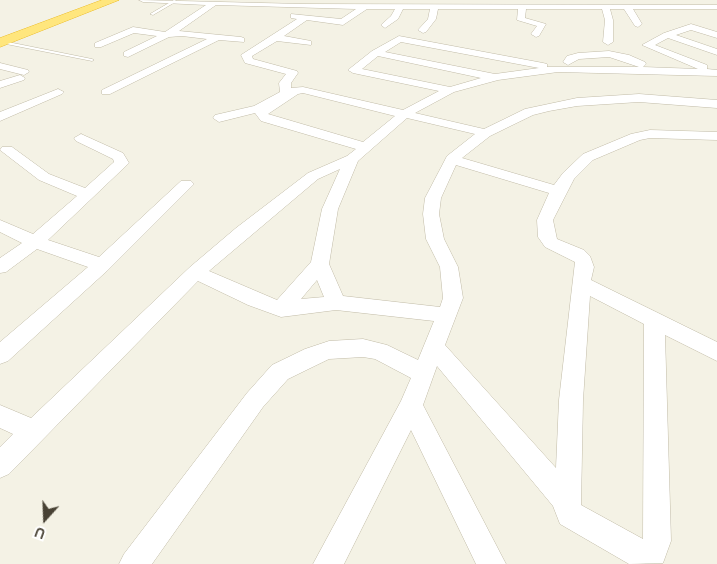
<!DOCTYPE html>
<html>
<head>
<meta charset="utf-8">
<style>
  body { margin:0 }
  #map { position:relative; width:717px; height:564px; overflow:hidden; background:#f4f2e5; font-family:Cabin,sans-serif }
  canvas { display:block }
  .north { position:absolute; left:20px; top:494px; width:50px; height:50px; -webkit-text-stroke:4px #fff; paint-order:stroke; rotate:200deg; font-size:14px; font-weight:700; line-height:20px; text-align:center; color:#484234 }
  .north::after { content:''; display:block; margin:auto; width:18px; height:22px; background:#484234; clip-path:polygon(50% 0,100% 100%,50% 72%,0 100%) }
</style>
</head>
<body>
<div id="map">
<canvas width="717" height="564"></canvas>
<div class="north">U</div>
</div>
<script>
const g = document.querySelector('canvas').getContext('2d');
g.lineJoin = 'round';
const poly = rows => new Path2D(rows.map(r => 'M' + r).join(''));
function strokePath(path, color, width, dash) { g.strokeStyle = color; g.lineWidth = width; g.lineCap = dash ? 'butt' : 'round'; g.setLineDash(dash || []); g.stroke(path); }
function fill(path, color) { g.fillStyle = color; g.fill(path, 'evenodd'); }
const service = poly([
  [174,0,177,1,153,15,150,14,174,0],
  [3,41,92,59,94,60,92,61,1,43,3,41]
]);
const minor = poly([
  [139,0,303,4,717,5,717,9,633,9,642,24,638,27,635,26,624,9,610,9,613,20,613,42,608,45,603,42,605,20,602,9,526,9,525,18,546,24,539,36,536,37,531,34,537,26,517,20,518,9,438,9,436,19,426,32,423,33,418,30,428,19,430,9,403,9,398,19,385,28,381,25,391,16,395,9,367,9,343,25,307,20,284,36,311,41,311,45,277,41,252,56,253,59,297,71,298,73,291,83,291,88,303,87,403,110,439,91,353,73,348,70,372,51,399,36,543,63,547,64,547,67,639,67,609,57,579,59,568,65,563,62,567,56,578,53,609,51,629,55,645,62,646,64,643,67,698,69,642,45,664,33,691,24,717,32,717,38,691,30,676,35,717,49,717,55,668,38,655,45,707,65,707,69,717,70,717,76,558,72,498,80,454,92,415,113,484,129,525,109,577,98,639,94,717,100,717,108,639,102,577,106,549,111,533,115,490,136,462,158,554,185,563,173,583,154,631,134,650,130,717,132,717,140,650,138,640,140,593,160,574,179,553,220,557,239,584,250,590,256,594,267,591,280,717,342,717,361,665,335,671,541,663,563,629,564,560,524,553,506,437,366,423,405,506,564,476,564,411,430,344,564,313,564,401,401,411,378,375,359,363,357,329,359,288,379,263,407,152,564,119,564,124,554,247,393,272,365,305,349,329,341,363,339,387,345,418,360,434,321,336,310,281,317,248,305,198,281,9,474,0,478,0,447,13,434,0,428,0,405,31,418,190,267,236,228,308,173,347,156,356,149,261,121,255,113,219,122,213,118,215,115,254,106,280,92,279,83,286,74,245,63,241,55,297,19,291,18,291,14,341,19,356,9,216,5,179,31,241,37,244,38,244,42,219,40,110,94,102,94,102,90,207,39,182,36,169,37,128,57,124,56,124,52,157,36,134,33,101,47,95,47,95,43,133,27,165,32,206,5,143,2,139,0],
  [401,42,539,68,495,74,385,52,401,42],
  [378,56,481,78,450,87,362,69,378,56],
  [303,93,395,116,363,142,268,114,298,94,303,93],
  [407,118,475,134,447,156,425,198,423,214,426,239,440,267,443,298,440,307,343,296,329,264,338,209,358,161,407,118],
  [456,165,549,193,537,220,538,237,545,247,575,262,559,400,556,468,445,345,463,298,458,267,444,239,439,214,441,198,456,165],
  [340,169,322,209,311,262,277,300,209,271,318,179,340,169],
  [317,280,324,297,301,299,317,280],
  [590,296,644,324,643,539,581,505,583,400,590,296],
  [0,63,28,70,29,72,24,75,0,69,0,63],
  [20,75,25,78,24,80,0,88,0,81,20,75],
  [58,89,64,92,62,94,0,121,0,112,58,89],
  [81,134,123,153,129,163,48,240,99,257,181,181,191,181,194,184,108,270,8,361,0,364,0,342,88,267,37,249,6,272,0,273,0,258,22,243,0,232,0,220,33,234,77,196,39,180,0,150,2,147,12,147,49,174,85,188,114,162,113,159,76,141,74,138,81,134]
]);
const trunk = poly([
  [102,0,119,0,0,47,0,38,102,0]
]);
strokePath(service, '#c1bba7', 1);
strokePath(minor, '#c1bba7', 1);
strokePath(trunk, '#ebbb28', 1);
fill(service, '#fff');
fill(minor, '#fff');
fill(trunk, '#ffe67d');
</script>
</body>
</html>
